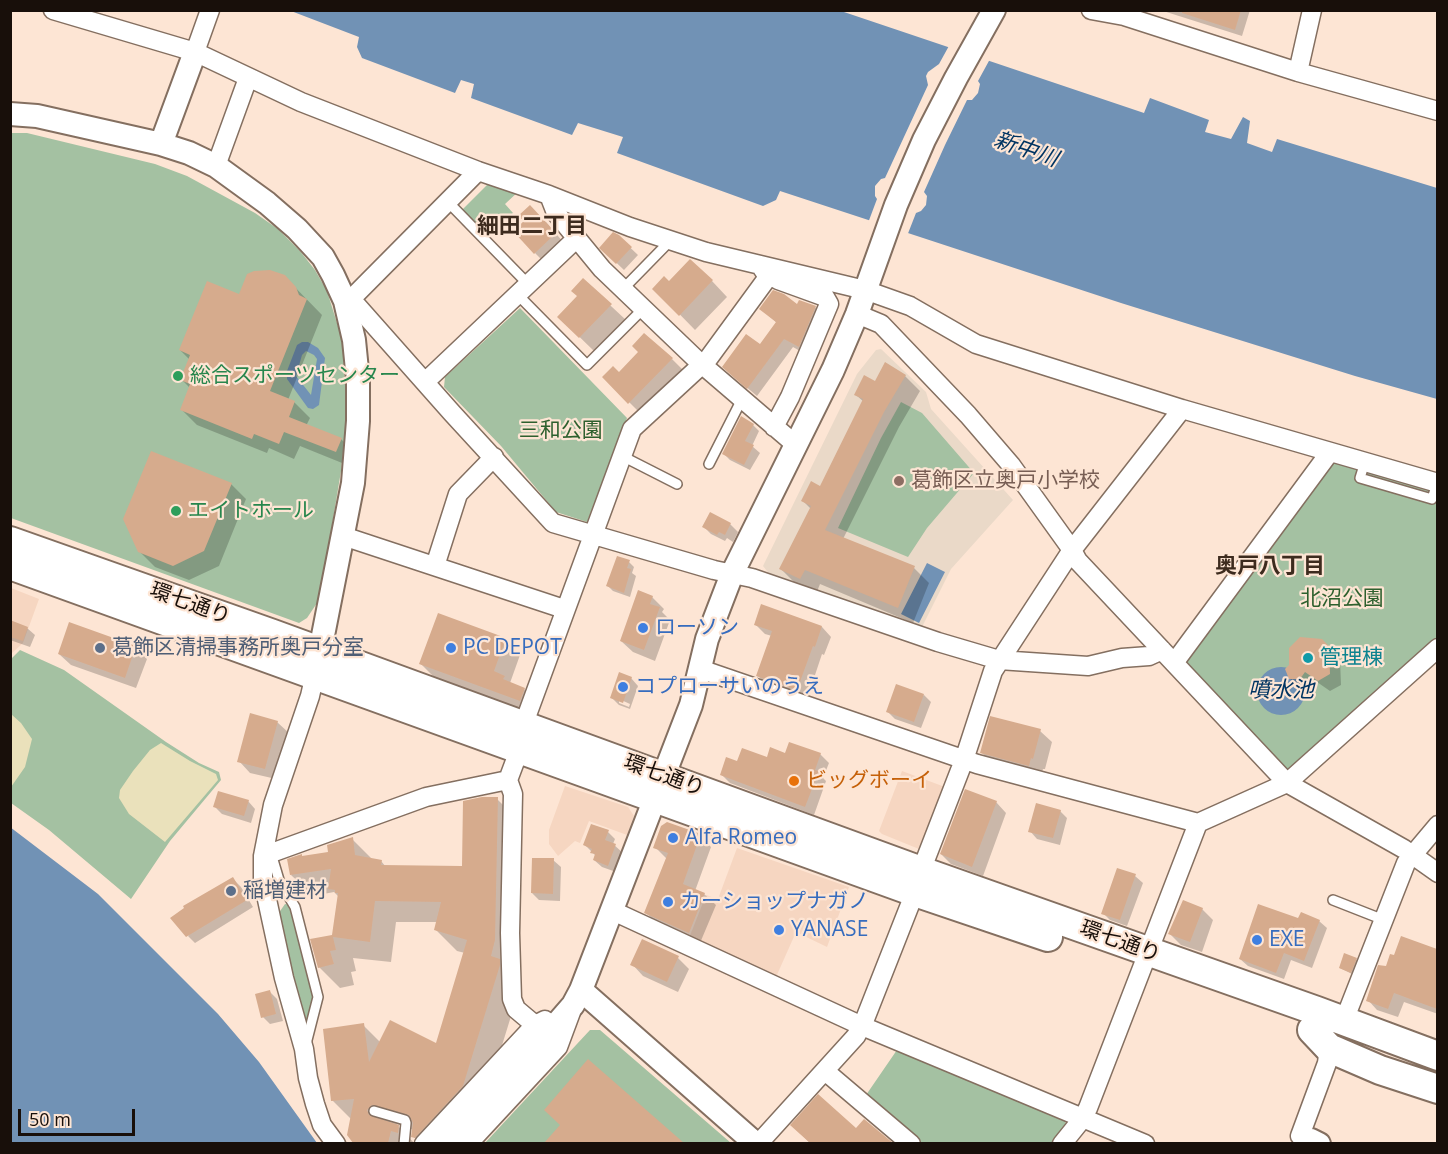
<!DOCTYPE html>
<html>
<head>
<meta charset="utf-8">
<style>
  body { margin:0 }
  #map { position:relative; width:1448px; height:1154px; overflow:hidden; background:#fde5d4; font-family:"Open Sans",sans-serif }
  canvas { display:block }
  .frame { position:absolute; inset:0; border:12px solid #180f0a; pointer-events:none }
  .scale { position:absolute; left:18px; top:1109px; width:117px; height:27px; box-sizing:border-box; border:3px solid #180f0a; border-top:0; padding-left:8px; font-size:18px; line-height:21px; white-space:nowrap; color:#180f0a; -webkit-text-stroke:4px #fde5d4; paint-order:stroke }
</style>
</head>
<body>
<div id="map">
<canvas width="1448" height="1154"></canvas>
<div class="frame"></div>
<div class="scale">50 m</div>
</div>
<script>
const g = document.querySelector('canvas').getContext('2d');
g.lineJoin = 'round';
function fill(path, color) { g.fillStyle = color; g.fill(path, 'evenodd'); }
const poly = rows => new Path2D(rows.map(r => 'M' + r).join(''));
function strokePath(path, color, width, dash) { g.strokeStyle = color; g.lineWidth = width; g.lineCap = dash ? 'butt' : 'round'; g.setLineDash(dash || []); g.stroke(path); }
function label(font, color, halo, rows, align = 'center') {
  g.font = font + ' "Open Sans","Noto Sans JP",sans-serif'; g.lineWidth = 4.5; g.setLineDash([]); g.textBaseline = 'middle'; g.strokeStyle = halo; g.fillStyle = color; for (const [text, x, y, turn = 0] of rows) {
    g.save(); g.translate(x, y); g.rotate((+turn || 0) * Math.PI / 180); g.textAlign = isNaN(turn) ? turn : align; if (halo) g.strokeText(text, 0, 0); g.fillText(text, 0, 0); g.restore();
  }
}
const built = poly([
  [11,588,39,599,23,643,11,654],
  [902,771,945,787,923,846,919,849,882,834,879,831],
  [565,786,628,807,634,816,627,835,589,821,580,843,575,841,558,856,549,844,549,830],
  [737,848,849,887,827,947,796,932,776,977,689,938,706,895,718,899]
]);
const education = poly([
  [881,349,926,392,931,409,1013,500,951,569,922,627,771,576,763,566,857,374,876,350]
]);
const green = poly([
  [11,133,27,133,155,164,187,176,255,213,278,229,300,251,315,270,327,291,342,339,347,412,341,471,321,592,317,603,307,618,299,623,11,518],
  [490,182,519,191,505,204,513,213,488,237,462,210],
  [520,308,627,418,587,522,556,512,501,446,444,387,445,377],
  [901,402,922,413,974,473,927,528,908,557,838,528,881,438],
  [1331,455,1437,486,1437,642,1289,777,1178,661],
  [20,650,64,670,166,742,199,763,219,772,221,780,170,841,131,899,49,830,11,803,11,659],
  [285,904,290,905,313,995,307,1021,303,1023,278,914],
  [590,1030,600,1030,731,1143,484,1144],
  [899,1047,1065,1119,1066,1125,1051,1143,918,1143,864,1098]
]);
const sand = poly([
  [11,714,21,723,32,739,25,767,11,787],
  [161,743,190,761,216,774,218,780,165,842,129,814,119,798,120,790,133,771,150,750]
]);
const water = poly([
  [291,11,841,11,1144,113,1150,98,1209,120,1205,132,1231,139,1243,117,1250,121,1247,143,1272,152,1277,139,1437,188,1437,399,1355,376,1121,303,780,191,776,200,763,206,617,153,623,137,578,123,572,135,471,98,474,84,461,80,455,93,362,58,357,47,359,37],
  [302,342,308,342,318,348,325,358,319,405,313,409,308,408,287,379,287,371,297,345],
  [306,351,314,355,317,359,311,395,296,376,302,355],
  [927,563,945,572,919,623,901,614],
  '1257 691a24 24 0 1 1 48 0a24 24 0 1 1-48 0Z',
  [10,827,98,894,218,1014,259,1062,317,1143,11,1143]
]);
const pier = poly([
  [950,44,990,59,978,81,980,84,978,93,972,100,967,100,945,145,924,192,927,196,926,205,921,211,916,213,907,236,868,223,877,199,875,196,875,186,881,179,885,178,928,85,926,76,928,72,939,64]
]);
const shadow = poly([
  [1160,10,1250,10,1242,36],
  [546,222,570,250,550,268,535,253],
  [618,236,638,255,624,270,601,248],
  [284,276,322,315,288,400,294,402,310,418,306,426,341,439,356,455,352,467,300,446,294,459,269,448,267,453,197,425,182,410,190,388,182,380,190,360,180,350,240,296],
  [583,280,626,320,595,352,559,317,579,296],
  [712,281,727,297,695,330,654,288,669,283],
  [798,306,815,307,824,316,807,355,793,347,757,396,732,375,760,346,777,323,761,309],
  [672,359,687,374,645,418,604,377],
  [905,376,920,391,899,427,843,539,914,568,929,583,913,623,820,584,816,594,796,584,781,569,811,509,803,501,821,488,864,402,856,395,875,383],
  [753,425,759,431,752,446,760,453,750,470,730,460,724,454],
  [231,484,246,499,219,566,189,580,155,567,139,551],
  [710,514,730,524,738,532,733,542,727,538,725,541,711,534,704,527],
  [629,562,634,567,632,573,636,576,630,597,613,591,608,586],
  [652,597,664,609,662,612,670,620,655,661,633,652,621,641],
  [10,622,27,628,35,635,30,647,10,640],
  [755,624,822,627,831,637,824,655,822,654,807,699,767,685,758,676,772,636,765,634],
  [505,640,520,655,510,683,524,689,539,704,535,716,436,679,421,664],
  [1321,640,1340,659,1341,685,1330,691,1317,682,1311,690,1302,690,1290,679],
  [135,647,147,659,136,688,71,665,59,654],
  [631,678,638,686,630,709,619,705,612,698],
  [619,699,630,704,629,707,619,703],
  [924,695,931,702,921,728,895,719,888,712],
  [277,722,289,733,276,779,250,773,239,761],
  [1040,731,1052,742,1045,769,1043,769,1040,777,993,764,982,753],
  [786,754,820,754,829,763,823,778,826,781,814,815,730,783,721,774,738,763],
  [497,799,518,820,516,962,520,987,483,1107,420,1144,413,1136,414,1130,396,1124,415,1144,356,1144,349,1135,352,1120,332,1100,363,1025,381,1043,437,1046,465,953,457,951,436,930,437,922,396,922,391,962,353,958,356,971,351,972,354,985,340,988,319,967,312,940,334,936,339,897,334,892,313,896,291,875,303,857,330,853,352,839,373,860,381,861,386,867,463,868],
  [248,801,255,809,251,823,222,814,215,807],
  [996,802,1006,813,983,876,951,864,941,854],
  [1060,811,1067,818,1060,845,1037,839,1030,831],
  [608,832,615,839,613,844,623,853,616,872,602,867,594,860,596,856,585,845],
  [700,836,711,847,695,891,704,894,716,905,700,943,658,924,646,913,667,859,655,847],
  [553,860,561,867,560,901,539,900,532,893],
  [1135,876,1143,883,1127,926,1110,920,1103,913],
  [233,879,241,887,253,907,195,943,188,936],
  [1202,909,1213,920,1202,952,1181,945,1170,934],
  [1299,920,1319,921,1327,928,1312,968,1291,960,1284,979,1248,966,1240,959],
  [1402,938,1438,951,1438,1014,1404,1002,1398,1017,1377,1010,1368,1000,1395,957],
  [678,958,689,969,678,992,643,976,632,964],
  [1356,959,1359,962,1354,975,1340,968],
  [269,991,277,999,283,1021,270,1024,263,1017],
  [589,1061,682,1144,546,1144,561,1126],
  [864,1121,891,1144,811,1144,792,1125,856,1131]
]);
const building = poly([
  [1182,10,1241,10,1235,30,1182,13],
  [530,205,556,233,534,254,513,231,524,221,518,216],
  [613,232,619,235,632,247,616,264,599,248],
  [690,259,713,280,679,316,652,289,664,276,669,281],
  [270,270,285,275,296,287,299,295,307,299,270,391,295,401,289,417,342,438,336,452,284,432,279,444,254,434,252,439,180,410,190,384,180,380,190,355,179,350,207,281,239,294,247,274,254,271],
  [583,278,612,304,579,338,557,317,577,296,571,291],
  [773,290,784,294,797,304,799,300,816,306,799,347,784,339,747,389,722,367,746,334,760,344,776,322,759,309],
  [644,333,673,358,628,404,602,377,613,366,619,372,638,352,632,346],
  [885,362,906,375,884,412,825,530,915,566,898,608,805,570,800,579,779,569,811,506,801,501,811,481,820,486,863,399,854,395,864,375,875,381],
  [741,416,754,424,745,441,754,445,744,465,722,454],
  [151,451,232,483,204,551,173,566,138,552,123,519],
  [710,512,731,523,725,535,719,532,717,535,702,527],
  [617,556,630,560,627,568,631,569,624,593,606,586],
  [638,590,653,596,650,604,660,607,644,650,620,641],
  [761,604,822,626,815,647,813,646,797,690,756,676,772,631,754,625],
  [438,613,506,638,494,671,505,676,503,679,525,688,520,701,419,664],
  [10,620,28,627,23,641,10,637],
  [69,622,136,646,125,678,58,654],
  [1300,637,1322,639,1329,646,1330,674,1318,681,1305,672,1300,679,1289,679,1285,669,1289,665,1289,648],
  [619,672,632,677,623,703,610,698],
  [896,684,924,694,914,722,886,712],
  [250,713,278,721,265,769,237,762],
  [990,716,1041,729,1033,759,1031,758,1029,766,980,753],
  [789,742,821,753,815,770,819,771,805,807,720,775,726,757,737,761,742,748,767,757,770,747,785,753],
  [965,789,997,801,972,867,940,854],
  [218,791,249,800,244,816,213,807],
  [482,797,498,797,495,940,491,956,500,959,500,965,463,1086,415,1138,411,1137,413,1123,409,1115,372,1105,367,1110,369,1115,399,1125,398,1133,391,1131,388,1143,353,1143,347,1135,354,1099,331,1101,323,1029,364,1023,369,1062,390,1020,436,1043,467,940,434,930,441,902,375,901,370,942,333,937,336,950,330,951,334,964,318,968,310,939,332,935,338,893,335,893,335,890,328,889,331,869,290,875,287,859,302,854,302,856,328,852,327,845,353,837,355,855,382,860,381,865,462,866,463,801],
  [1036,803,1061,810,1053,838,1028,832],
  [667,822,701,834,683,884,705,893,689,933,644,913,668,853,653,848,661,826],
  [591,824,609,830,605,840,616,844,608,866,593,860,595,854,590,853,592,849,583,845],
  [532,858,554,858,553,894,531,893],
  [1117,868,1136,874,1120,920,1101,914],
  [233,877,247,900,186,937,170,918,184,908,183,906],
  [1183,900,1203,908,1190,942,1168,934],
  [1258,904,1298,918,1301,912,1320,920,1304,961,1284,953,1276,973,1239,959],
  [1401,936,1437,949,1437,1009,1394,993,1388,1009,1366,1001,1378,965,1386,966,1390,954,1394,955],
  [642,939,679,956,667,982,630,965],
  [1344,953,1357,958,1351,973,1339,968],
  [270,990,276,1014,261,1018,255,994],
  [588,1059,684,1143,544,1143,560,1125,544,1110],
  [818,1094,856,1128,864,1119,893,1143,810,1143,790,1125]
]);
const service = poly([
  [448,202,527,283],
  [623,289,670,241],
  [517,294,587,365,643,309],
  [622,456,677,484],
  [1365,462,1360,478,1432,499,1437,483],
  [709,464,742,399],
  [271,853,279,880,295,907,318,997,306,1044],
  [1333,900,1384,920],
  [374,1111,405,1120,406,1123,404,1144]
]);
const minor = poly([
  [53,10,195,52,301,102,478,171,549,195,630,227,706,252,865,290,910,306,976,344,1182,409,1072,550,993,671,964,760,921,871],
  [1091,10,1124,16,1298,72,1438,111],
  [195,52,210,10],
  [1298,72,1312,10],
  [216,166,248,78],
  [549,195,556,213,602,269,698,361,796,445],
  [351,299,452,413,553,523,714,570,752,578,938,642,999,660,1088,666,1122,658,1149,656,1162,650],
  [345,301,351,299,478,171],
  [857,314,881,324,968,415,1011,465,1072,550,1078,561,1287,783,1404,849,1438,873],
  [425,382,577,238],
  [1182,409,1438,483],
  [774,427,790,397,829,304,825,297,778,280],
  [343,536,564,609],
  [435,566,458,494,494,457],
  [1174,663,1330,452],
  [700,669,977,764,1198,823,1088,1108,1083,1118,1062,1144],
  [315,674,310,696,273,805,263,856,263,881,284,978,304,1049,308,1078,315,1104,322,1125,336,1144],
  [523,726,632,429,708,359,768,277,760,265],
  [520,748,508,780,513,794,510,933,512,999,516,1009,535,1025],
  [1198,823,1287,783,1438,648],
  [263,856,426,797,508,780],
  [613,911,862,1026,1145,1144],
  [1349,1008,1406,863,1438,825],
  [825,1071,911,1144],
  [1311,1140,1300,1136,1327,1063,1329,1048],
  [424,1144,535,1025,545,1020],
  [468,1144,558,1047,571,1012],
  [758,1144,856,1036,865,1019,915,892]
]);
const tertiary = poly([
  [10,114,37,116,161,144,189,153,216,166,267,203,297,229,323,257,333,275,345,301,354,340,358,380,358,421,353,483,317,666],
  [161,144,195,52],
  [581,990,756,1144],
  [1311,1140,1319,1144],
  [445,1144,533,1051,573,1005,581,990,691,705,707,639,732,574,833,370,857,314,896,205,924,140,956,78,994,10]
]);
const primary = poly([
  [10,541,273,634,921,871,1317,1011,1438,1056],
  [10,565,915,892,1048,937],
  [1312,1030,1329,1048,1380,1070,1438,1089]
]);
const markers = [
  [178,376,6,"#2e9e5b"],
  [899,481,6,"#8d6e63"],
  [176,511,6,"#2e9e5b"],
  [643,628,6,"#3f7fe0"],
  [100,648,6,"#5c6f8a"],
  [451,648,6,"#3f7fe0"],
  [1308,658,6,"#0f9aa8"],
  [623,687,6,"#3f7fe0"],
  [794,781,6,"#e8710a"],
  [673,838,6,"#3f7fe0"],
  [231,891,6,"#5c6f8a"],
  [668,902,6,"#3f7fe0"],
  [779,930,6,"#3f7fe0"],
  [1257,940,6,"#3f7fe0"]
];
const leisureNames = [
  ["総合スポーツセンター",190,376],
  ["エイトホール",188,511]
];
const parkNames = [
  ["三和公園",561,431],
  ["北沼公園",1342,599]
];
const educationNames = [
  ["葛飾区立奥戸小学校",911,481]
];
const streetNames = [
  ["環七通り",190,604,20],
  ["環七通り",664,776,20],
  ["環七通り",1120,942,20]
];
const shopNames = [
  ["ローソン",655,628],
  ["PC DEPOT",463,648],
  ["コプローサいのうえ",635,687],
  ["Alfa Romeo",685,838],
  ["カーショップナガノ",680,902],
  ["YANASE",791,930],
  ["EXE",1269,940]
];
const serviceNames = [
  ["葛飾区清掃事務所奥戸分室",112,648],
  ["稲増建材",243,891]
];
const cultureNames = [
  ["管理棟",1320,658]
];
const foodNames = [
  ["ビッグボーイ",806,781]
];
const waterNames = [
  ["新中川",1026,150,19],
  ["噴水池",1281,691]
];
const neighbourhoodNames = [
  ["細田二丁目",532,227],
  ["奥戸八丁目",1270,567]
];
fill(built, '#f6d6c1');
fill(education, '#ead9c8');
fill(green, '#a4c1a2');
fill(sand, '#eae1bb');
fill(water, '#7192b5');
fill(pier, '#fde5d4');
fill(shadow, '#0003');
fill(building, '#d6ab8d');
strokePath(service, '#846f60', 12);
strokePath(minor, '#846f60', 21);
strokePath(tertiary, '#846f60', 26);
strokePath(primary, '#846f60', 32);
strokePath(service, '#fff', 9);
strokePath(minor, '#fff', 18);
strokePath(tertiary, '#fff', 22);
strokePath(primary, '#fff', 28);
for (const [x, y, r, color] of markers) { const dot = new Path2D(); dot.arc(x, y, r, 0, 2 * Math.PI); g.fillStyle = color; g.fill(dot); strokePath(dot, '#fde5d4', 2); }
label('21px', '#27864d', '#fde5d4', leisureNames, 'left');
label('21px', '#2e602e', '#fde5d4', parkNames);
label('21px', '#785e54', '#fde5d4', educationNames, 'left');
label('21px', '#180f0a', '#fde5d4', streetNames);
label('21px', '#366cbe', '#fde5d4', shopNames, 'left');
label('21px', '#4e5e75', '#fde5d4', serviceNames, 'left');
label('21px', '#0d838f', '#fde5d4', cultureNames, 'left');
label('21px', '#c56008', '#fde5d4', foodNames, 'left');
label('italic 22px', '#003462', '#fde5d4', waterNames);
label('bold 22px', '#3d2b1e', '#fde5d4', neighbourhoodNames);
</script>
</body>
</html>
